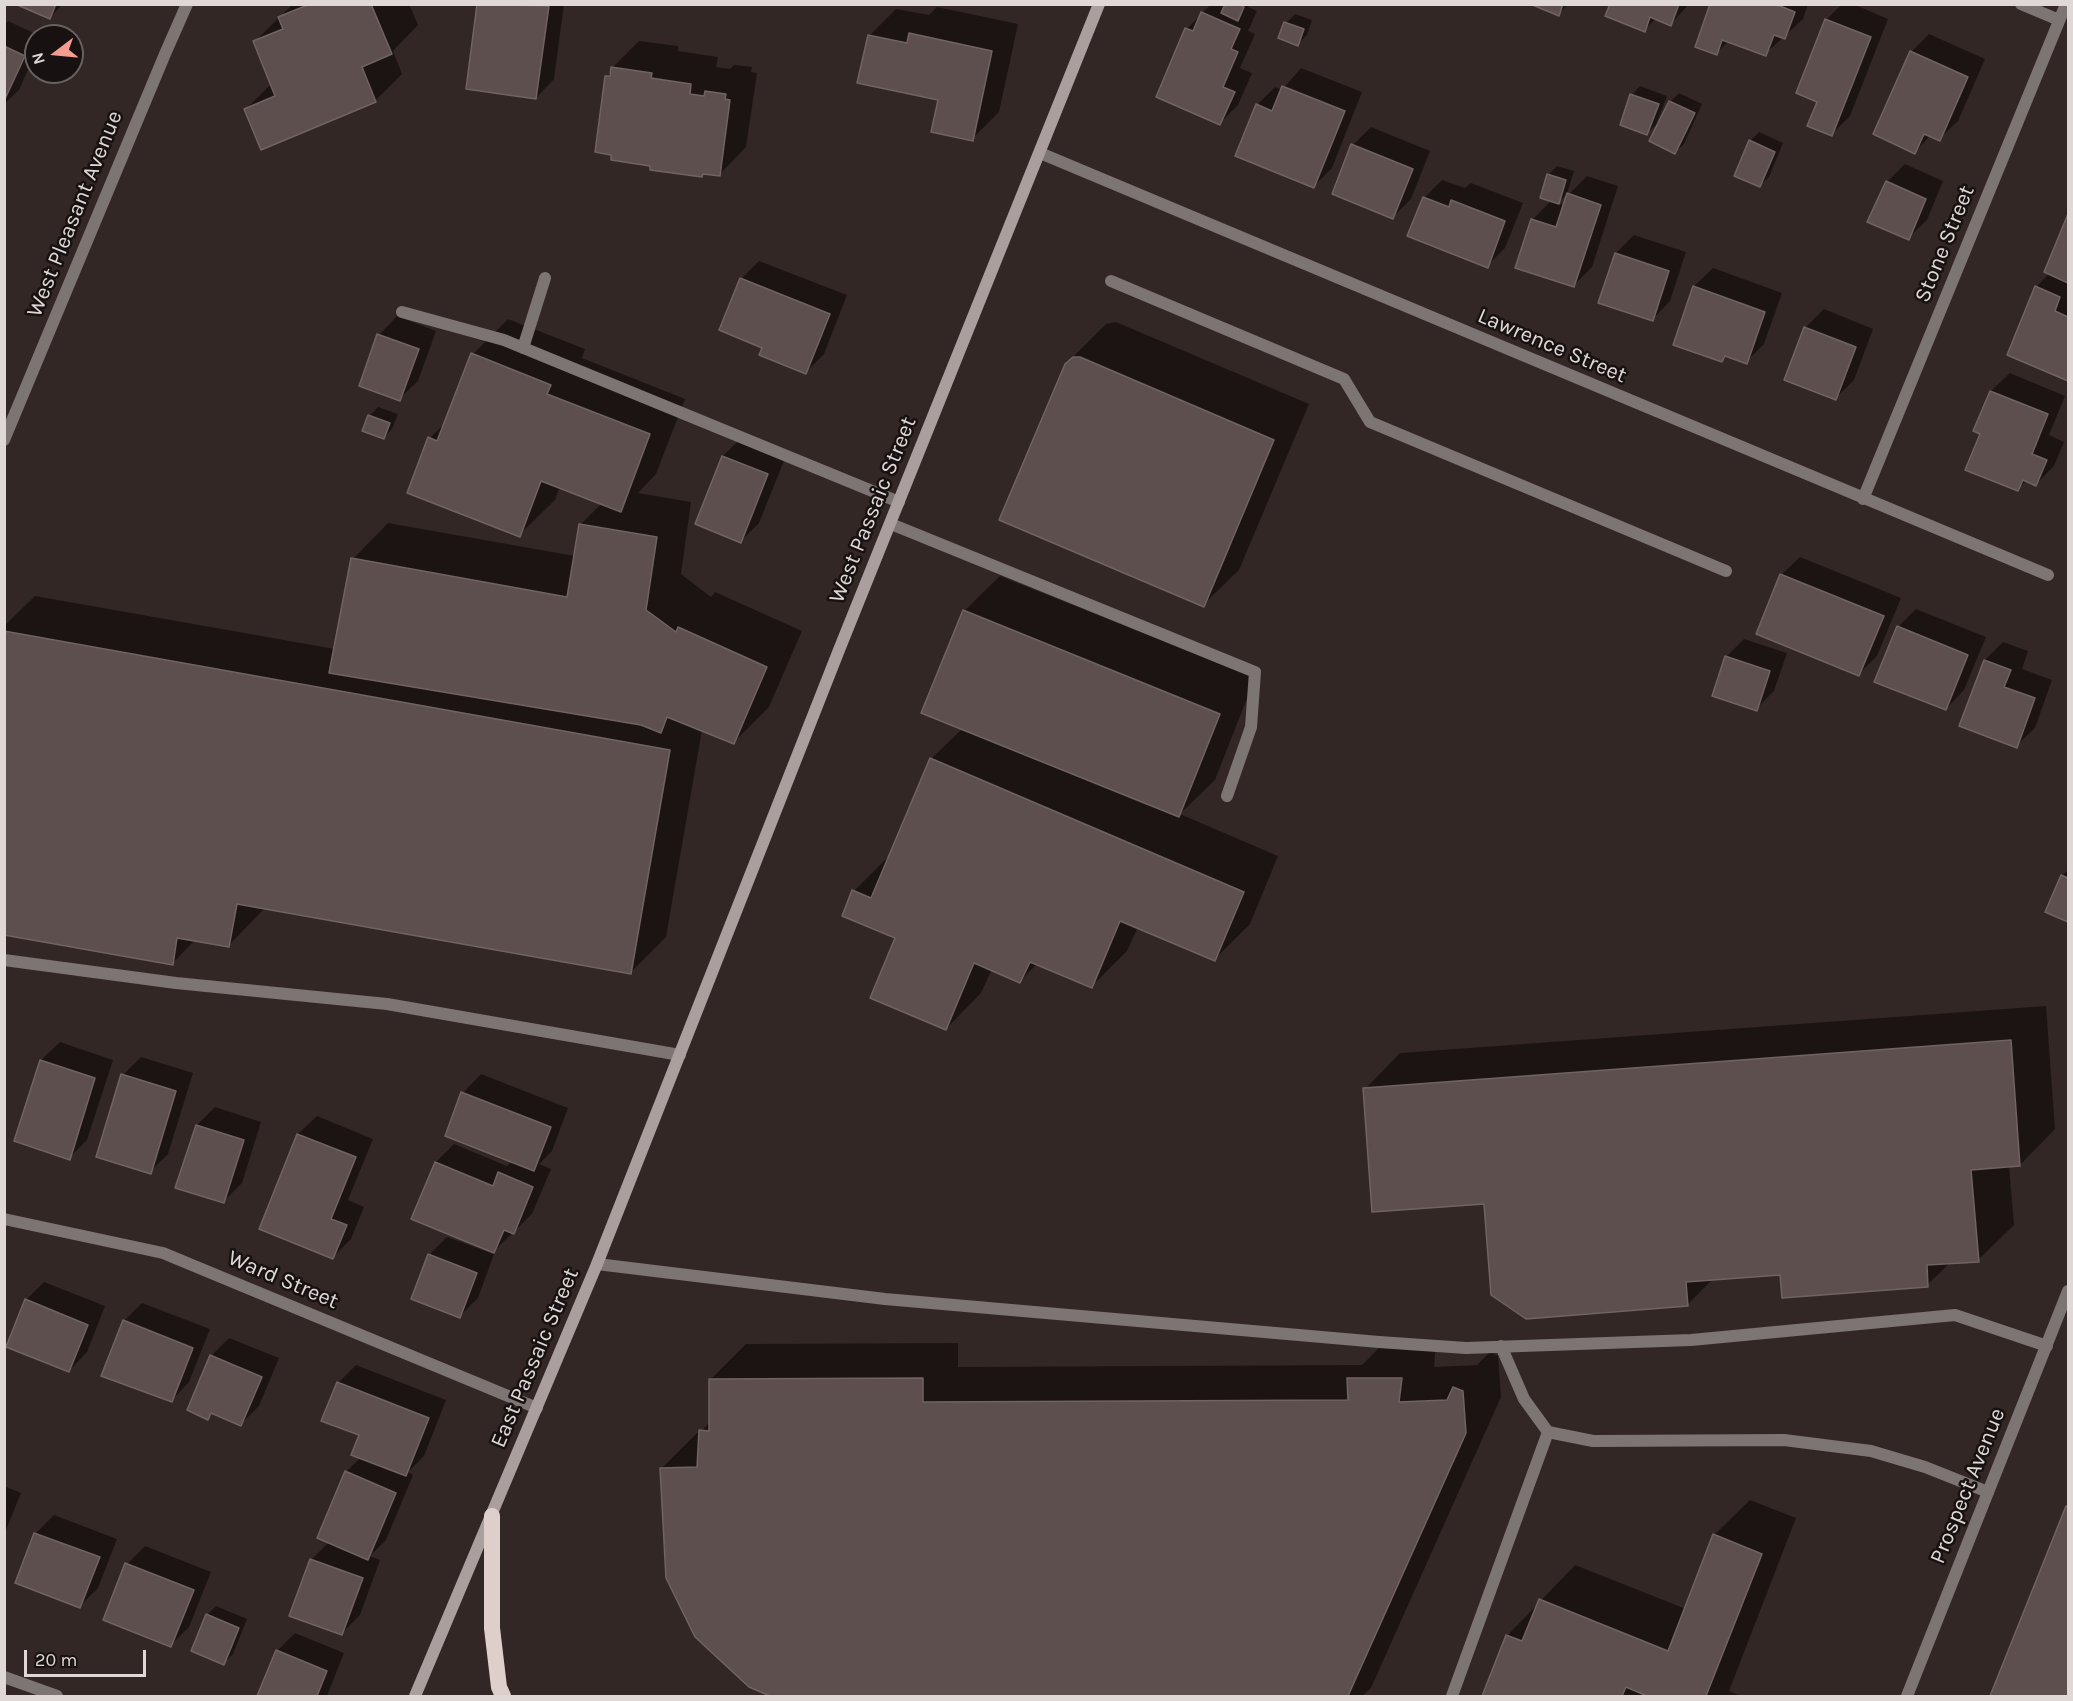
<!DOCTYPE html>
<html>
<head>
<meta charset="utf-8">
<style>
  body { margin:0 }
  #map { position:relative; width:2073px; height:1701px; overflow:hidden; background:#332725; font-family:Karla,sans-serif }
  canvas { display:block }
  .frame { position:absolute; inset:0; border:6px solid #e0d8d7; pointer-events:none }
  .north { position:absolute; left:24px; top:24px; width:60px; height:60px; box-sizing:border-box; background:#171211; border:2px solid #676160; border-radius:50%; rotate:254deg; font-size:16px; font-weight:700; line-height:24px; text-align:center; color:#e0d8d7 }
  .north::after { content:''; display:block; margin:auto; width:21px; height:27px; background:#f59c91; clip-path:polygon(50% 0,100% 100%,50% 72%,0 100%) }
  .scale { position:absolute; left:24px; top:1650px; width:122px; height:27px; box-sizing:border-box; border:3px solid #e0d8d7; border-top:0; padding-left:8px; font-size:18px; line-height:21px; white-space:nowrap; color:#e0d8d7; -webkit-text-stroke:4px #171211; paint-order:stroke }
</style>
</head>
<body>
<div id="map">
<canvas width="2073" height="1701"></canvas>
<div class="frame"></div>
<div class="north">N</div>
<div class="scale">20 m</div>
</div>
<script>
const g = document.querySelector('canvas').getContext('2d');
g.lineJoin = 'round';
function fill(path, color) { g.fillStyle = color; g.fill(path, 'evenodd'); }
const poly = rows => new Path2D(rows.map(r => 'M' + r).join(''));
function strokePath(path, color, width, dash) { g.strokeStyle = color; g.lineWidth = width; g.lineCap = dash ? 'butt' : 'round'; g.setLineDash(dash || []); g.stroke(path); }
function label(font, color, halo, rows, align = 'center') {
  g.font = font + ' Karla,sans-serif'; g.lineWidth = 5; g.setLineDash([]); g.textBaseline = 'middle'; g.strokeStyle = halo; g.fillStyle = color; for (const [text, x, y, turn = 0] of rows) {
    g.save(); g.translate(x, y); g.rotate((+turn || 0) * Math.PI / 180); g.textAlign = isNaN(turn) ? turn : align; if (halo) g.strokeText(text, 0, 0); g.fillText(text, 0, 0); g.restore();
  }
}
const shadow = poly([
  [19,4,63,4,50,17],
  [293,4,409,4,418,25,393,51,402,74,375,101,246,109,272,83,254,42],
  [478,4,564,4,554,79,536,98],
  [1211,4,1249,4,1248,7,1257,11,1248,31,1255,34,1240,68,1252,73,1238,105,1220,123,1187,29],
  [1535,4,1568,4,1559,14],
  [1611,4,1689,4,1671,24,1656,18,1645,30],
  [1712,4,1808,4,1803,19,1765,54,1729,41,1716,53],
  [1842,4,1853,4,1888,19,1850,116,1832,134,1819,101,1798,93,1827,19],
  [937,7,1018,24,999,112,972,139,939,99,869,36,896,9,929,15],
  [1295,14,1312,20,1307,35,1298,44,1280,37,1286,23],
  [8,21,40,36,36,36,36,52,19,90,4,104,4,25],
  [1929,34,1985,59,1958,121,1939,139,1931,135,1915,152,1911,52],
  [639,41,678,46,678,51,718,57,716,67,730,69,734,65,752,67,751,72,757,73,746,147,719,175,606,77,612,71,612,68],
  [1301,68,1362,92,1332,168,1314,186,1257,105,1275,87,1282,90],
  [1640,86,1667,96,1656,125,1647,133,1632,95],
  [1679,93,1702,104,1684,144,1675,152,1670,102],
  [1371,127,1430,151,1411,199,1393,217,1353,145],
  [1759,132,1783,143,1769,177,1760,185,1750,141],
  [1905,164,1943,181,1927,220,1908,238,1887,182],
  [1557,166,1574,171,1567,194,1558,203,1565,206,1569,194,1587,176,1618,186,1592,267,1573,286,1517,267,1533,219,1552,200,1548,175],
  [1442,180,1465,188,1471,183,1523,203,1505,248,1487,266,1424,198],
  [2068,218,2068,379,2008,354,2036,287,2050,273,2046,272],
  [1634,235,1686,252,1670,301,1652,320,1616,253],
  [759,261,847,295,824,354,806,372,741,279],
  [1713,268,1782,293,1764,344,1746,362,1727,355,1722,361,1675,344,1694,286],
  [1824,309,1873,329,1854,380,1836,398,1786,379,1806,327],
  [397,316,436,331,418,381,399,399,361,385,379,335],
  [508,319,585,349,582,358,685,399,656,474,638,493,691,502,681,574,711,597,715,592,802,631,769,707,733,743,702,730,666,937,630,973,265,908,229,945,196,939,172,964,4,934,4,626,35,596,335,649,353,559,388,523,575,556,580,525,602,503,560,486,555,500,519,535,430,438,447,421,473,354],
  [1116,322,1309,404,1239,570,1203,605,1001,519,1070,360,1106,324],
  [2010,373,2065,396,2049,435,2064,442,2054,466,2036,484,2027,480,2018,489,1982,433,1975,430,1991,391],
  [378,407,398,414,392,429,383,438,370,416],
  [741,438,786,456,759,523,741,541,723,456],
  [1800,557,1901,598,1877,656,1859,674,1781,575],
  [1000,576,1255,678,1215,780,1180,814,1278,856,1250,924,1215,959,1138,927,1127,951,1092,986,1038,963,1020,981,992,969,981,993,946,1029,897,937,854,891,889,856,931,759,963,728,964,611],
  [1916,609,1986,637,1964,690,1946,709,1898,627],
  [1744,639,1787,653,1774,691,1756,709,1726,657],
  [2003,642,2028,651,2022,669,2052,680,2035,728,2016,746,1961,725,1985,660],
  [2068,870,2068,921,2047,912,2062,876],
  [2046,1006,2055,1129,2020,1165,2009,1166,2014,1225,1978,1260,1951,1262,1927,1285,1781,1273,1714,1278,1687,1305,1486,1202,1365,1089,1400,1053],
  [60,1042,113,1060,87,1140,69,1158,16,1140,41,1060],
  [141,1057,193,1073,168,1154,150,1172,123,1075],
  [481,1074,568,1108,552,1151,539,1164,551,1169,532,1214,494,1251,413,1218,436,1162,454,1144,507,1166,512,1161,447,1135,463,1093],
  [215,1107,261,1122,242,1183,223,1202,197,1125],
  [317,1116,373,1139,348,1200,364,1207,351,1239,333,1257,261,1228,298,1134],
  [447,1237,494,1254,478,1298,460,1316,429,1255],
  [44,1282,105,1306,87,1352,69,1371,26,1300],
  [142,1303,210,1329,189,1382,171,1401,124,1321],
  [229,1338,279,1358,259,1406,241,1424,213,1413,208,1418,211,1356],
  [958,1343,958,1367,1362,1365,1384,1343,1436,1343,1434,1367,1477,1365,1490,1352,1498,1356,1501,1397,1371,1688,1362,1696,774,1696,749,1685,661,1469,697,1433,700,1433,711,1421,710,1380,746,1344],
  [356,1365,446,1400,424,1456,408,1472,413,1475,386,1540,370,1556,380,1560,360,1615,342,1633,291,1615,312,1559,329,1542,346,1472,361,1457,361,1435,338,1383],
  [4,1486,21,1493,4,1535],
  [1750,1500,1796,1518,1729,1691,1741,1696,1649,1696,1649,1695,1644,1693,1642,1696,1483,1696,1507,1636,1575,1565,1686,1609,1714,1535],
  [2068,1505,2068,1696,1991,1696,2067,1507],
  [54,1515,117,1539,98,1588,80,1606,35,1534],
  [145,1546,211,1572,189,1627,171,1645,127,1564],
  [216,1606,247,1619,233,1654,224,1663,207,1615],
  [295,1633,344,1653,327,1696,259,1696,277,1651]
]);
const building = poly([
  [15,4,56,4,50,19,15,4],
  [310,4,371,4,392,54,362,67,376,102,261,150,244,109,275,96,253,41,283,29,278,17,310,4],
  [477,4,549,6,536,99,466,89,477,4],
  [1225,4,1239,4,1244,7,1238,21,1221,13,1225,4],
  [1530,4,1563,4,1559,16,1530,4],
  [1610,4,1679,4,1671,26,1650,17,1645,32,1605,16,1610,4],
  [1710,4,1775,4,1795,12,1785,39,1774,35,1766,56,1722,40,1717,55,1695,47,1710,4],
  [1201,12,1240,29,1231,49,1238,52,1223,87,1235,92,1220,125,1156,97,1185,28,1193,31,1201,12],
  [1825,19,1871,37,1832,136,1807,126,1817,102,1796,93,1825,19],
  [1284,22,1304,29,1298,46,1278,38,1284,22],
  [909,33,992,51,973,141,931,132,938,100,857,83,868,35,907,43,909,33],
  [4,46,25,56,4,101,4,46],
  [1910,51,1968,77,1940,141,1924,134,1915,154,1873,134,1910,51],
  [611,67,652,73,651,78,691,84,690,94,704,96,705,91,726,94,725,99,730,100,720,176,703,174,702,177,650,170,650,166,611,160,611,155,595,152,605,76,610,76,611,67],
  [1282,86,1345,111,1314,188,1235,156,1256,104,1272,111,1282,86],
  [1630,94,1659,104,1647,135,1620,125,1630,94],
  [1669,101,1695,113,1675,154,1649,141,1669,101],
  [1749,140,1775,152,1760,187,1734,176,1749,140],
  [1351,144,1413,169,1393,219,1332,194,1351,144],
  [1547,174,1566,180,1559,204,1540,198,1547,174],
  [1886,181,1926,199,1909,240,1867,222,1886,181],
  [1567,193,1601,205,1574,287,1515,268,1531,219,1556,227,1567,193],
  [1423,197,1449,207,1451,200,1505,221,1488,268,1407,236,1423,197],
  [2068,214,2068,283,2044,272,2068,214],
  [1615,253,1669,271,1653,321,1598,303,1615,253],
  [740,278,830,314,806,374,759,355,762,348,719,330,740,278],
  [1693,286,1765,312,1747,364,1725,356,1722,362,1673,345,1693,286],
  [2035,286,2060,297,2055,311,2068,317,2068,381,2007,355,2035,286],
  [1804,327,1856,347,1836,400,1784,380,1804,327],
  [377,334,419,349,400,401,359,386,377,334],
  [471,353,551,385,547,394,650,434,621,512,541,481,520,537,407,493,428,437,437,441,471,353],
  [1073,357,1080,357,1274,440,1204,607,999,520,1065,364,1073,357],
  [1990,391,2048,414,2032,454,2047,460,2036,486,2023,480,2018,491,1965,470,1980,434,1973,431,1990,391],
  [368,415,390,423,384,439,362,431,368,415],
  [722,456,768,474,741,543,695,524,722,456],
  [579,524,657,537,646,610,676,632,678,627,767,667,734,744,667,717,661,733,641,725,329,673,351,558,567,597,579,524],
  [1780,574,1884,616,1859,676,1756,634,1780,574],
  [963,610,1220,714,1179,817,921,713,963,610],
  [1897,626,1968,655,1946,710,1874,682,1897,626],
  [4,631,670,750,631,974,237,904,229,947,177,938,173,965,4,935,4,631],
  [1725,656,1770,671,1757,711,1712,696,1725,656],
  [1984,660,2011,670,2004,687,2035,698,2017,748,1959,726,1984,660],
  [930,758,1244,892,1215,961,1120,921,1092,988,1030,962,1020,983,974,963,946,1030,870,998,895,938,842,916,852,890,871,898,930,758],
  [2061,875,2068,878,2068,922,2045,912,2061,875],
  [2011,1040,2020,1166,1971,1170,1979,1262,1927,1265,1928,1287,1782,1298,1780,1275,1686,1282,1688,1306,1526,1319,1491,1295,1484,1204,1372,1212,1363,1088,2011,1040],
  [40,1060,95,1078,70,1160,14,1141,40,1060],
  [121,1074,176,1091,151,1174,96,1157,121,1074],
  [461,1092,551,1127,534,1171,445,1136,461,1092],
  [196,1125,244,1140,224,1203,175,1188,196,1125],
  [297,1134,356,1157,331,1219,347,1225,333,1259,259,1229,297,1134],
  [435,1162,493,1186,498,1172,533,1187,514,1234,504,1230,494,1253,411,1219,435,1162],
  [428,1254,477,1273,460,1318,411,1299,428,1254],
  [25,1299,88,1325,69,1372,6,1347,25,1299],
  [123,1320,193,1348,172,1402,101,1376,123,1320],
  [210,1355,262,1377,241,1426,211,1413,208,1420,187,1410,210,1355],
  [923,1378,923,1402,1348,1400,1347,1378,1402,1378,1399,1402,1447,1400,1453,1387,1463,1391,1466,1433,1348,1696,770,1696,749,1687,695,1637,666,1578,660,1468,697,1467,699,1430,709,1431,709,1379,923,1378],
  [337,1382,429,1418,406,1476,351,1455,359,1435,321,1421,337,1382],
  [345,1471,396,1493,368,1560,317,1538,345,1471],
  [2066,1506,2068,1507,2068,1696,1990,1696,2066,1506],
  [34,1533,100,1557,80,1608,15,1583,34,1533],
  [1713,1534,1762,1554,1706,1696,1647,1696,1626,1687,1622,1696,1482,1696,1506,1635,1522,1641,1539,1599,1668,1651,1713,1534],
  [310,1559,363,1578,342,1635,289,1616,310,1559],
  [125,1563,194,1590,171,1647,103,1620,125,1563],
  [206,1614,239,1628,224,1665,191,1651,206,1614],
  [276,1650,327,1671,317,1696,257,1696,276,1650]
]);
const service = poly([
  [1111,281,1344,379,1370,422,1726,571],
  [402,312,504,340,899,502],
  [523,348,545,278],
  [891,524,1255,672,1251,727,1227,796],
  [4,960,176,983,387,1004,680,1055],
  [597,1264,885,1299,1379,1342,1466,1348,1691,1340,1955,1315,2047,1346],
  [1501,1346,1524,1399,1548,1432,1593,1441,1784,1440,1871,1451,1925,1467,1988,1492],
  [1452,1696,1548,1432]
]);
const minor = poly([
  [2021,4,2059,20],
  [1040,153,2048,575],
  [4,440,165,54,187,4],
  [1863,499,2066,4],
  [4,1219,163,1253,537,1408],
  [4,1677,57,1696],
  [1907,1696,2068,1291]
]);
const secondary = poly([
  [415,1696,597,1264,839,650,1099,4]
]);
const trunk = poly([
  [492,1516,492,1628,499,1687,503,1696]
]);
const streetNames = [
  ["West Pleasant Avenue",75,214,-68],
  ["Stone Street",1945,244,-68],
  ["Lawrence Street",1552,346,23],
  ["West Passaic Street",873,510,-68],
  ["Ward Street",283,1280,23],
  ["East Passaic Street",535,1358,-67],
  ["Prospect Avenue",1968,1486,-68]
];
fill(shadow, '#0007');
fill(building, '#5d4f4d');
strokePath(building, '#716361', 1.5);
strokePath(service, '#7c7574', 12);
strokePath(minor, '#7c7574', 12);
strokePath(secondary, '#aa9f9e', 12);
strokePath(trunk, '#decfcc', 16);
label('22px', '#e0d8d7', '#171211', streetNames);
</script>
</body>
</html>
